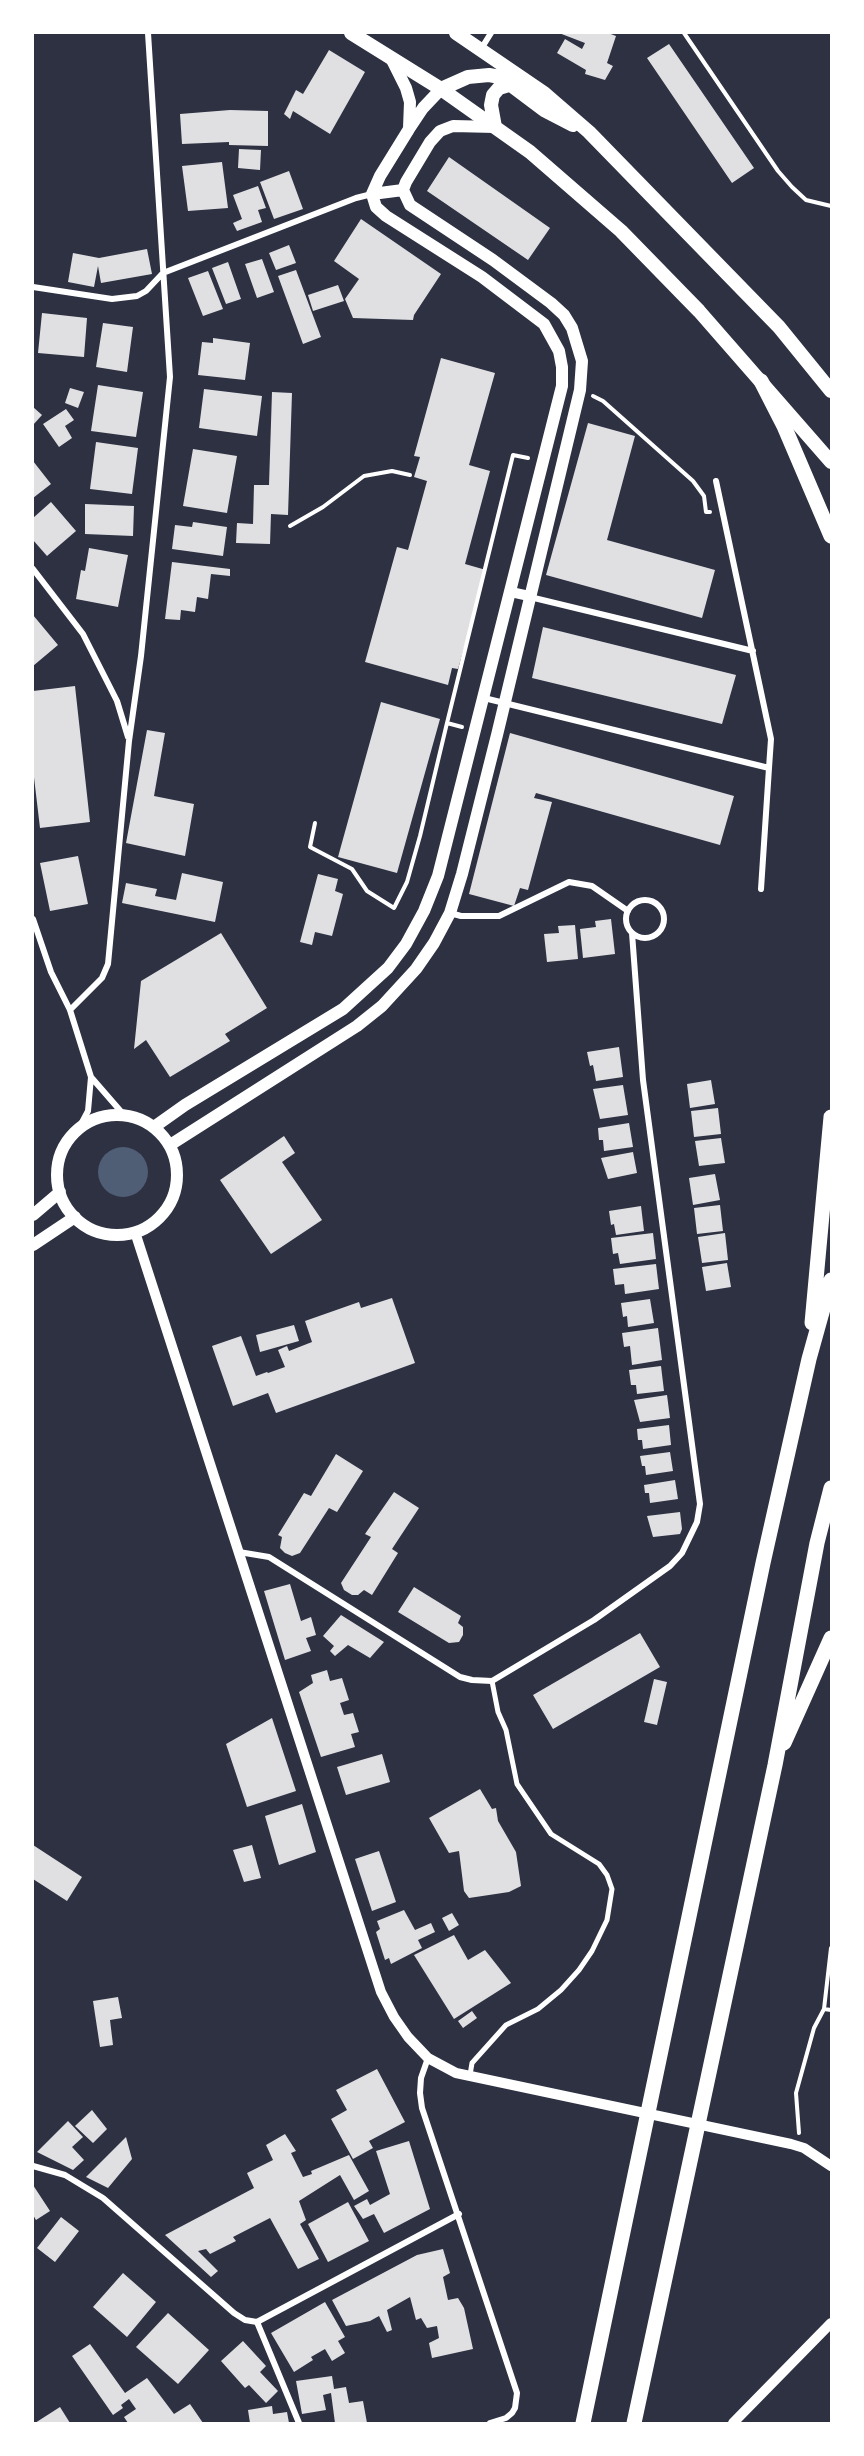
<!DOCTYPE html>
<html>
<head>
<meta charset="utf-8">
<style>
  body { margin:0 }
  #map { position:relative; width:864px; height:2456px; overflow:hidden; background:#2d3142; font-family:"Fira Sans",sans-serif }
  canvas { display:block }
  .frame { position:absolute; inset:0; border:34px solid #fff; pointer-events:none }
</style>
</head>
<body>
<div id="map">
<canvas width="864" height="2456"></canvas>
<div class="frame"></div>
</div>
<script>
const g = document.querySelector('canvas').getContext('2d');
g.lineJoin = 'round';
function fill(path, color) { g.fillStyle = color; g.fill(path, 'evenodd'); }
const poly = rows => new Path2D(rows.map(r => 'M' + r).join(''));
function strokePath(path, color, width, dash) { g.strokeStyle = color; g.lineWidth = width; g.lineCap = dash ? 'butt' : 'round'; g.setLineDash(dash || []); g.stroke(path); }
const water = poly([
  '98 1172a25 25 0 1 1 50 0a25 25 0 1 1-50 0Z'
]);
const building = poly([
  [559,33,608,33,616,36,607,63,613,66,605,80,585,74,586,70,557,53,565,39,582,49,585,43],
  [669,44,754,168,732,183,647,58],
  [329,50,365,72,330,134,293,111,290,119,284,114,296,90,303,94],
  [230,110,268,111,268,146,229,145,229,142,182,144,180,114],
  [239,149,261,150,260,170,238,168],
  [449,157,550,228,528,260,427,191],
  [222,162,228,208,188,211,182,166],
  [289,171,303,209,274,219,260,182],
  [258,186,266,208,258,210,262,222,237,231,233,223,242,219,233,195],
  [361,219,441,274,414,315,413,320,353,318,345,299,359,279,334,261],
  [289,245,296,263,276,270,269,253],
  [147,249,152,274,101,283,98,266,94,287,68,282,73,253,99,258],
  [262,259,274,292,257,298,245,264],
  [228,262,241,299,226,304,212,268],
  [296,270,321,337,303,344,278,276],
  [208,271,223,309,203,316,188,278],
  [338,285,344,301,313,311,308,295],
  [42,313,87,318,84,357,38,353],
  [103,323,133,327,127,372,96,367],
  [213,338,250,343,245,380,198,375,202,342,213,343],
  [441,358,495,373,469,465,490,471,465,564,486,570,458,669,452,668,448,685,365,662,397,547,408,550,427,481,414,477,420,457,414,456],
  [98,385,143,392,136,437,91,431],
  [70,388,84,392,78,408,65,403],
  [204,389,262,396,257,436,199,428],
  [272,392,292,393,288,515,271,514,270,544,236,543,237,523,253,524,254,485,269,485],
  [33,407,42,415,33,425],
  [66,409,74,420,65,426,72,438,59,447,43,424],
  [588,423,635,436,607,540,715,570,702,618,546,575],
  [96,442,138,448,132,494,90,489],
  [193,449,237,456,227,513,183,506],
  [33,461,51,484,33,498],
  [51,502,76,531,47,556,33,540,33,518],
  [85,504,134,506,133,536,85,534],
  [193,522,227,527,223,556,172,549,175,525,192,527],
  [89,548,128,555,118,607,76,599,81,570,85,571],
  [172,562,230,569,230,576,211,574,208,599,197,597,195,612,181,610,180,620,165,619],
  [33,615,58,645,33,666],
  [543,627,736,675,722,724,532,678],
  [75,686,90,822,40,828,33,769,33,691],
  [381,702,440,719,397,873,338,857],
  [147,730,165,733,154,796,194,804,185,856,126,843],
  [510,733,734,796,720,845,536,793,534,798,552,802,528,890,520,888,514,906,469,894],
  [78,856,88,904,50,911,40,863],
  [182,873,223,882,215,922,122,903,126,883,157,889,155,896,176,900],
  [318,874,338,879,335,891,343,894,332,936,315,932,312,945,300,942],
  [611,919,615,954,583,958,580,929,596,927,595,921],
  [575,925,578,959,547,962,544,934,559,933,558,926],
  [221,933,267,1008,225,1034,230,1041,170,1077,146,1040,134,1049,141,981],
  [619,1047,623,1077,596,1081,593,1065,590,1066,587,1052],
  [711,1080,715,1104,690,1108,687,1084],
  [623,1085,628,1115,600,1119,593,1089],
  [718,1108,721,1134,694,1137,691,1111],
  [629,1123,633,1147,604,1151,603,1140,599,1140,598,1128],
  [284,1136,295,1153,282,1162,322,1220,271,1254,220,1180],
  [721,1138,725,1163,699,1166,695,1141],
  [633,1152,637,1173,608,1179,601,1158],
  [715,1174,720,1200,693,1205,689,1178],
  [720,1205,723,1231,697,1234,694,1208],
  [641,1206,644,1231,616,1235,614,1224,611,1225,609,1211],
  [653,1233,656,1259,620,1264,618,1253,613,1254,611,1238],
  [725,1233,728,1260,702,1263,698,1237],
  [727,1263,731,1287,706,1291,702,1267],
  [656,1264,659,1289,625,1294,624,1284,615,1285,613,1269],
  [392,1298,415,1363,276,1413,268,1393,233,1406,212,1346,241,1336,256,1376,267,1372,268,1373,285,1367,278,1350,287,1346,289,1351,312,1342,305,1321,359,1302,361,1308],
  [650,1299,654,1323,628,1327,627,1316,623,1317,621,1303],
  [294,1325,299,1341,260,1352,256,1335],
  [658,1328,662,1360,632,1365,630,1346,624,1347,622,1333],
  [661,1366,664,1391,637,1394,636,1385,631,1385,629,1370],
  [667,1395,670,1418,640,1422,634,1400],
  [669,1425,671,1445,643,1449,642,1440,638,1440,637,1429],
  [670,1452,673,1471,646,1475,645,1466,642,1466,640,1456],
  [336,1454,363,1471,337,1512,329,1508,300,1553,292,1556,285,1553,280,1548,282,1537,278,1535,304,1493,311,1496],
  [675,1480,678,1499,650,1503,649,1493,645,1493,644,1485],
  [394,1492,419,1508,392,1549,398,1553,372,1595,364,1590,358,1595,352,1595,344,1590,341,1583,371,1537,365,1534],
  [680,1512,682,1529,680,1534,653,1537,647,1516],
  [290,1584,301,1621,311,1617,316,1635,306,1638,311,1651,285,1660,264,1591],
  [414,1587,461,1616,458,1623,463,1627,463,1635,459,1642,449,1643,398,1612],
  [341,1615,384,1642,370,1658,348,1645,335,1656,330,1651,334,1646,323,1636],
  [640,1633,660,1667,553,1729,533,1695],
  [327,1670,330,1681,342,1678,349,1700,340,1703,344,1715,353,1713,359,1732,351,1734,355,1747,321,1757,299,1692,313,1683,311,1675],
  [654,1679,667,1682,657,1725,644,1722],
  [272,1718,296,1791,247,1807,226,1744],
  [382,1754,390,1782,346,1795,337,1767],
  [480,1789,492,1809,496,1808,498,1821,516,1852,521,1886,509,1892,469,1898,464,1891,459,1851,449,1853,429,1818],
  [302,1804,316,1852,279,1865,265,1816],
  [33,1845,82,1877,67,1901,33,1879],
  [252,1845,261,1878,244,1882,233,1850],
  [379,1851,396,1902,372,1911,355,1859],
  [404,1910,415,1930,431,1923,435,1932,418,1940,422,1948,391,1964,389,1958,385,1960,376,1932,380,1929,377,1921],
  [452,1913,459,1925,449,1931,442,1918],
  [454,1935,468,1960,485,1950,511,1983,454,2019,414,1955],
  [118,1997,122,2018,110,2020,113,2045,100,2047,93,2001],
  [472,2011,477,2018,463,2028,458,2021],
  [377,2069,405,2122,369,2141,373,2148,353,2159,331,2119,347,2110,336,2090],
  [92,2110,107,2129,93,2143,75,2126],
  [68,2121,83,2137,72,2147,84,2160,73,2170,37,2152],
  [285,2134,296,2151,291,2153,303,2177,312,2174,311,2171,349,2155,369,2191,354,2200,340,2175,299,2201,306,2220,300,2224,319,2259,298,2269,270,2218,233,2237,236,2241,210,2254,206,2249,198,2251,218,2271,211,2277,165,2235,254,2188,247,2173,273,2160,266,2145],
  [126,2137,132,2159,108,2188,86,2177],
  [409,2141,430,2209,384,2233,374,2214,363,2219,354,2206,367,2199,370,2205,390,2194,376,2151],
  [33,2185,50,2211,36,2220,33,2215],
  [348,2202,369,2241,328,2262,308,2224],
  [61,2217,79,2231,55,2262,37,2248],
  [443,2249,450,2273,443,2277,448,2300,458,2298,464,2308,473,2349,432,2358,429,2343,439,2338,437,2326,427,2328,421,2318,416,2320,410,2297,387,2310,392,2330,387,2332,379,2316,370,2321,346,2326,332,2300,417,2255],
  [123,2273,156,2302,127,2337,93,2307],
  [325,2302,345,2337,338,2341,345,2353,332,2361,325,2349,311,2357,313,2360,294,2372,271,2333],
  [168,2313,209,2350,178,2384,136,2347],
  [243,2341,266,2366,260,2372,278,2391,266,2403,249,2385,245,2388,221,2361],
  [90,2344,125,2393,147,2378,174,2414,190,2404,203,2423,128,2423,124,2417,136,2409,129,2399,121,2405,123,2408,113,2415,72,2356],
  [332,2376,334,2389,346,2387,349,2403,363,2401,367,2423,335,2423,331,2393,323,2395,326,2410,302,2414,296,2381],
  [272,2406,273,2414,287,2412,289,2423,250,2423,248,2410],
  [60,2407,70,2423,35,2423]
]);
const path = poly([
  [684,33,778,171,792,187,806,200,831,206],
  [593,396,603,401,693,481,704,496,706,512,710,512],
  [290,526,323,507,364,476,392,471,410,475],
  [462,727,447,723,513,455,528,458],
  [315,823,310,847,352,869,367,891,394,908,407,882,420,836,447,723],
  [824,2009,831,2010],
  [799,2133,796,2093,814,2028,824,2009,831,1948]
]);
const pedestrian = poly([
  [470,2075,472,2063,506,2025,538,2009,561,1990,579,1970,592,1951,607,1920,612,1889,607,1875,599,1864,551,1834,517,1784,506,1730,498,1712,492,1681]
]);
const minor = poly([
  [481,49,491,33],
  [33,287,112,299,137,296,146,291,163,273,356,198,372,194],
  [33,569,83,634,117,701,128,737],
  [530,597,753,651],
  [484,698,769,768,771,739,716,481],
  [761,889,769,768],
  '626 919a19 19 0 1 1 38 0a19 19 0 1 1-38 0Z',
  [450,913,461,916,499,916,569,882,592,886,628,911],
  [33,919,51,972,70,1010,91,1077,124,1115],
  [70,1010,102,978,108,964,129,741,141,656,170,377,148,33],
  [79,1128,88,1111,91,1077],
  [239,1552,269,1557,460,1677,472,1680,492,1681,594,1620,670,1566,682,1553,697,1522,700,1504,643,1080,632,933],
  [428,2058,421,2078,420,2093,422,2108,517,2393,515,2408,512,2413,506,2418,490,2423],
  [33,2166,65,2175,103,2198,234,2313,245,2320,257,2322,459,2214],
  [257,2322,299,2423]
]);
const tertiary = poly([
  [511,592,529,596],
  [135,1232,381,1992,394,2017,408,2037,428,2058,456,2073,791,2144,804,2148,831,2166],
  [733,2423,831,2323]
]);
const secondary = poly([
  [391,58,406,88,410,102,409,128],
  [403,190,406,182,430,142,440,131,453,126,495,127],
  [372,194,380,176,409,129,423,108,441,89],
  [372,194,403,190],
  '57 1175a60 60 0 1 1 120 0a60 60 0 1 1-120 0Z',
  [154,1127,185,1105,343,1009,388,968,406,944,424,911,438,876,562,386,562,367,559,351,544,324,482,277,386,216,376,207,372,194],
  [170,1145,357,1026,382,1006,416,969,434,943,450,913,462,874,497,735,580,390,582,361,572,328,564,315,551,303,493,260,410,205,403,190],
  [33,1215,60,1192],
  [33,1245,75,1217]
]);
const primary = poly([
  [351,33,441,89,530,152,621,231,699,311,831,462],
  [456,33,544,93,589,132,779,327,831,391],
  [441,89,468,77,489,75,500,77,544,110,573,125],
  [495,127,491,105,493,95,499,88,512,84]
]);
const motorway = poly([
  [761,381,784,426,831,536],
  [812,1323,831,1117],
  [784,1743,831,1638],
  [583,2423,763,1563,809,1359,831,1280],
  [634,2423,775,1765,817,1543,831,1488]
]);
fill(water, '#4f5d75');
fill(building, '#e0e0e3');
strokePath(path, '#fff', 4);
strokePath(pedestrian, '#fff', 5);
strokePath(minor, '#fff', 6);
strokePath(tertiary, '#fff', 10);
strokePath(secondary, '#fff', 12);
strokePath(primary, '#fff', 14);
strokePath(motorway, '#fff', 15);
</script>
</body>
</html>
